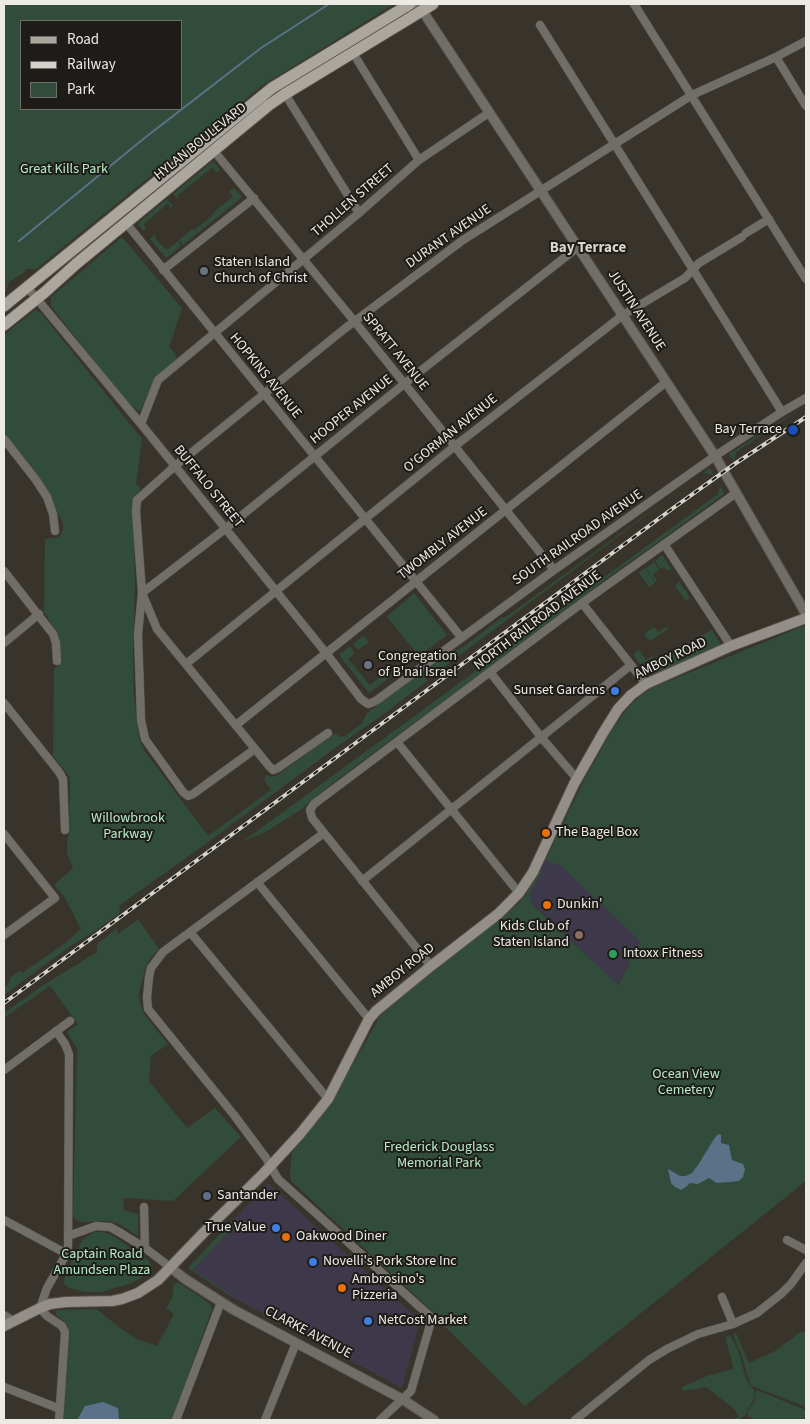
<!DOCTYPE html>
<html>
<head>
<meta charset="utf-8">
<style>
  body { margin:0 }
  #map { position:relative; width:810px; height:1424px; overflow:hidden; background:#39342b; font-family:"Source Sans 3",sans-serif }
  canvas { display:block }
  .frame { position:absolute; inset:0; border:5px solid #edeae4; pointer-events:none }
  .legend { position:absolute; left:20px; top:20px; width:162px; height:90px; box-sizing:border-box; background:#1e1c18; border:1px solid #716e6a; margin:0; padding:6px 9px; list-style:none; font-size:15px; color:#edeae4 }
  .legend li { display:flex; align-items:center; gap:10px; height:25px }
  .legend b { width:25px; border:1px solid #716e6a }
</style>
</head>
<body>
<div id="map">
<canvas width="810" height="1424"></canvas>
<div class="frame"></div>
<ul class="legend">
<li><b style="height:6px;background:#aca79e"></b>Road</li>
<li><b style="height:6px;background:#d6d3cc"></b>Railway</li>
<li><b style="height:14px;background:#314c3b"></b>Park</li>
</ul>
</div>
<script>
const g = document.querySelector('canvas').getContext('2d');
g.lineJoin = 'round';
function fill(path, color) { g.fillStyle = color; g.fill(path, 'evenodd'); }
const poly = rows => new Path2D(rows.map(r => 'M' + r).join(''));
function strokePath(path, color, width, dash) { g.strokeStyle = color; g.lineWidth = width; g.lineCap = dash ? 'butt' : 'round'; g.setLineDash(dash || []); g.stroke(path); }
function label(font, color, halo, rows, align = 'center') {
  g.font = font + ' "Source Sans 3",sans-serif'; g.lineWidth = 4; g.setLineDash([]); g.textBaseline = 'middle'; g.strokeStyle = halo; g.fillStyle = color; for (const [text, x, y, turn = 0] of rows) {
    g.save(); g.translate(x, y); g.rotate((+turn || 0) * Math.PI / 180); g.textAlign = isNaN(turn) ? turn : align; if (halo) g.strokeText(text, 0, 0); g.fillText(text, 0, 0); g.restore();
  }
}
const commercial = poly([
  [549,853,642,942,617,985,525,896],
  [268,1183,420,1321,402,1388,232,1297,188,1268]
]);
const green = poly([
  [4,4,394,4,263,85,36,269,26,269,25,272,9,282,8,286,4,294],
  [21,21,181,21,181,109,21,109],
  [213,161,220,170,216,173,213,167,178,195,178,200,173,194],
  [234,188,242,197,183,245,179,240,192,229,194,230,211,217,216,210,233,197,229,192],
  [167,199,173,206,170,208,168,203,144,224,146,229,143,231,138,224,139,222],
  [155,234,155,238,165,249,168,249,178,241,181,246,166,258,150,239],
  [122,237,182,308,169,347,175,353,177,359,156,378,149,391,141,410,139,411,131,405,106,376,51,306,51,297],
  [35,310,41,313,142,439,136,483,141,489,135,497,133,503,135,583,133,654,134,697,138,731,140,742,144,750,208,836,271,790,264,780,266,775,271,777,278,775,330,736,336,734,340,737,345,736,362,723,367,713,393,693,450,653,463,647,501,618,506,617,710,468,714,475,703,473,688,484,436,673,435,673,426,679,427,681,388,711,331,751,211,840,120,905,119,914,95,931,69,947,4,995,4,987,8,984,10,978,20,971,22,973,64,944,81,929,65,898,54,885,73,868,67,853,67,841,69,833,70,777,53,756,54,669,60,664,60,640,44,611,45,539,54,538,60,536,63,530,63,524,46,489,33,469,4,432,4,335],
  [806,405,736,452,734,461,729,454],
  [720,486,724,494,651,547,604,580,560,615,341,777,299,811,267,831,242,842,718,494],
  [661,556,663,556,671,569,667,571,664,567,660,569,655,561],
  [654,562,659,570,653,574,657,581,655,582,646,568],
  [645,568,655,583,649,587,639,573],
  [679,581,690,598,686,601,675,586],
  [413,594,415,594,447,635,419,656,387,617,382,621],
  [806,625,806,1181,525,1406,438,1320,435,1314,291,1181,290,1173,292,1152,330,1104,381,1015,439,967,517,905,525,896,539,871,542,872,530,893,530,900,534,906,618,985,631,961,626,956,630,951,634,952,640,941,558,863,553,865,546,859,584,780,612,730,623,714,637,698,652,688],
  [667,626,668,629,650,641,644,634,654,627,658,632],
  [712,630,720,643,719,646,679,664,678,663,677,665,652,676,652,674,648,674,641,665,677,648,679,648,679,647],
  [363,636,369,642,358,650,353,644],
  [350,646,355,653,348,659,370,685,388,671,392,676,369,693,339,655],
  [639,650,646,660,652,656,653,658,640,664,633,654],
  [138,919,159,949,150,958,145,969,139,992,140,1003,144,1014,168,1044,151,1056,149,1081,187,1128,215,1108,241,1137,173,1201,124,1198,123,1210,138,1214,138,1236,121,1225,110,1221,82,1222,77,1221,73,1216,77,1049,67,1032,78,1024,50,986,4,1018,4,1013,42,986,97,952,97,944,117,928,118,934],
  [234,1219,237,1222,193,1270,233,1296,232,1297,188,1268],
  [94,1232,101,1232,110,1234,147,1259,149,1261,151,1266,147,1274,132,1283,102,1292,84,1292,69,1288,64,1284,64,1281,66,1272,83,1239],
  [176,1283,179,1283,209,1303,211,1306,212,1309,172,1420,63,1420,70,1332,67,1324,56,1315,57,1310,96,1309,123,1330,139,1340,157,1346,174,1314,166,1308,172,1298,174,1285],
  [802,1331,806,1332,806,1407,752,1386,749,1381,742,1356,733,1335,736,1333,749,1363,775,1351],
  [730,1335,738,1350,746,1379,754,1390,755,1394,754,1399,747,1410,746,1415,738,1420,733,1420,739,1416,734,1409,706,1387,683,1391,682,1387,707,1376,734,1369,725,1337],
  [756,1390,806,1410,806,1415,802,1420,755,1420,748,1416,747,1413,748,1410,755,1401]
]);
const water = poly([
  [718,1134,721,1135,721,1143,729,1145,732,1160,743,1164,745,1169,743,1177,739,1181,731,1182,717,1183,709,1178,698,1184,690,1183,687,1186,681,1190,675,1187,671,1183,668,1169,680,1176,686,1176,692,1173,698,1165,714,1139],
  [103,1402,118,1408,119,1420,77,1420,85,1406]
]);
const stream = poly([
  [19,241,142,140,261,48,329,4]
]);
const minor = poly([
  [634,4,806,279],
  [540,25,782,412],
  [353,53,419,160],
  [776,57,806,106],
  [285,94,359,213],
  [214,151,355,322,554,570],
  [126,223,461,637],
  [746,233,769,219],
  [163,270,254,198],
  [27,287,141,424,326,653,361,699,368,704,371,703,377,700,554,570,715,456,782,412,806,398],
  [141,424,158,380,359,213,419,160,490,112],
  [4,439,36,480,47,497,53,514,55,531],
  [664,544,731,646],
  [4,571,53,634,56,643,57,661],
  [582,603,646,684],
  [4,643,39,614],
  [186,664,455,446,623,315,685,278,699,263,742,237],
  [490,672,541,737,577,779],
  [4,703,59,772,63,779,65,830],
  [236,725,666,382],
  [328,733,278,768,273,770,269,766,157,629,142,593,136,511,137,500,175,466,343,330,463,240,692,95,776,57,806,41],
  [397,742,519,893],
  [255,749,193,794,188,796,183,792,145,739,141,720,138,634,142,593,225,529,404,384,578,247],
  [324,833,163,952,151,968,149,977,147,997,148,1009,234,1115,266,1158,278,1179,432,1318,411,1391,380,1420],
  [4,834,55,898,4,935],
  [362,881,631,665],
  [257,882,369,1019],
  [190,932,328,1099],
  [431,966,312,818,310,810,314,804,582,603,736,493],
  [56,1031,65,1044,69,1054,68,1251,47,1288,40,1308,47,1316,62,1326,65,1332,59,1420],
  [4,1070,70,1021],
  [144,1207,145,1248],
  [4,1220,67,1254],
  [68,1236,96,1226,110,1227,119,1232,145,1248,170,1267],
  [787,1240,806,1250],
  [722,1297,733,1324],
  [4,1387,60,1409],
  [176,1420,221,1302],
  [265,1420,296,1343],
  [575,1420,649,1360,667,1349,698,1334,733,1324,757,1313,781,1294,791,1284,806,1263]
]);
const tertiary = poly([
  [418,4,715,456,806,614],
  [170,1267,185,1279,234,1310,402,1399,434,1420],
  [4,1316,12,1321]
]);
const secondary = poly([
  [4,1326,40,1308,50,1304,66,1302,112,1301,122,1299,138,1293,158,1280,212,1224,263,1174,300,1134,328,1099,369,1019,376,1011,431,966,498,914,519,893,533,872,574,784,603,733,618,709,631,695,646,684,731,646,806,618]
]);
const primary = poly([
  [4,306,272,88,410,4],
  [4,325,45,292,76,264,269,105,285,94,433,4]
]);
const rail = poly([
  [4,1003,676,506,736,463,806,417]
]);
const markers = [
  [204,271,5,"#6b7280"],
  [793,430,6,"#1a4fb4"],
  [368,665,5,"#6b7280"],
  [615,691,5,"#3f7fe0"],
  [546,833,5,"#e8710a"],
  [547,905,5,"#e8710a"],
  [579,935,5,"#8d6e63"],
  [613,954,5,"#2e9e5b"],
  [207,1196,5,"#5c6f8a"],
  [276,1228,5,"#3f7fe0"],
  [286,1237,5,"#e8710a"],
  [313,1262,5,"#3f7fe0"],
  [342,1288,5,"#e8710a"],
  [368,1321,5,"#3f7fe0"]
];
const streetNames = [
  ["HYLAN BOULEVARD",201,142,-39],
  ["THOLLEN STREET",353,201,-41],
  ["DURANT AVENUE",449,237,-35],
  ["JUSTIN AVENUE",636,311,57],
  ["SPRATT AVENUE",395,352,51],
  ["HOPKINS AVENUE",265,376,51],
  ["HOOPER AVENUE",352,410,-39],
  ["O'GORMAN AVENUE",451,434,-39],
  ["BUFFALO STREET",208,487,51],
  ["SOUTH RAILROAD AVENUE",578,538,-35],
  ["TWOMBLY AVENUE",443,544,-38],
  ["NORTH RAILROAD AVENUE",538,621,-37],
  ["AMBOY ROAD",671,659,-26],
  ["AMBOY ROAD",403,971,-39],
  ["CLARKE AVENUE",308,1333,28]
];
const parkNames = [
  ["Great Kills Park",64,170],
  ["Willowbrook",128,819],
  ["Parkway",128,835],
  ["Ocean View",686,1075],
  ["Cemetery",686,1091],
  ["Frederick Douglass",439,1148],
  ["Memorial Park",439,1164],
  ["Captain Roald",102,1255],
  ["Amundsen Plaza",102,1271]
];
const poiNames = [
  ["Staten Island",214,263],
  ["Church of Christ",214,279],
  ["Bay Terrace",782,430,"right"],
  ["Congregation",378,657],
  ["of B'nai Israel",378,673],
  ["Sunset Gardens",605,691,"right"],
  ["The Bagel Box",556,833],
  ["Dunkin'",557,905],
  ["Kids Club of",569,927,"right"],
  ["Staten Island",569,943,"right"],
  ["Intoxx Fitness",623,954],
  ["Santander",217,1196],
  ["True Value",266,1228,"right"],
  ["Oakwood Diner",296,1237],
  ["Novelli's Pork Store Inc",323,1262],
  ["Ambrosino's",352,1280],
  ["Pizzeria",352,1296],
  ["NetCost Market",378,1321]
];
const neighbourhoodNames = [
  ["Bay Terrace",588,249]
];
fill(commercial, '#3e394a');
fill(green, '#314c3b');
fill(water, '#5b7188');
strokePath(stream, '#5b7188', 2);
strokePath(minor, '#565149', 9);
strokePath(tertiary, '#565149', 11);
strokePath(secondary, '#565149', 12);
strokePath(primary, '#565149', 13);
strokePath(minor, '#716e6a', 8);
strokePath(tertiary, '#716e6a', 9);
strokePath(secondary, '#938e87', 10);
strokePath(primary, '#aca79e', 11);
strokePath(rail, '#d6d3cc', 4);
strokePath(rail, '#1e1c18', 2, [5.5]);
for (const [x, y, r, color] of markers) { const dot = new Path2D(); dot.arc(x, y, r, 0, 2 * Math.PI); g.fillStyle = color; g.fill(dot); strokePath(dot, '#1e1c18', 2); }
label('14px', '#edeae4', '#1e1c18', streetNames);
label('14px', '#b6ecc7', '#1e1c18', parkNames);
label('14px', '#edeae4', '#1e1c18', poiNames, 'left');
label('bold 15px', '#dbd5ca', '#1e1c18', neighbourhoodNames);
</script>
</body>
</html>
